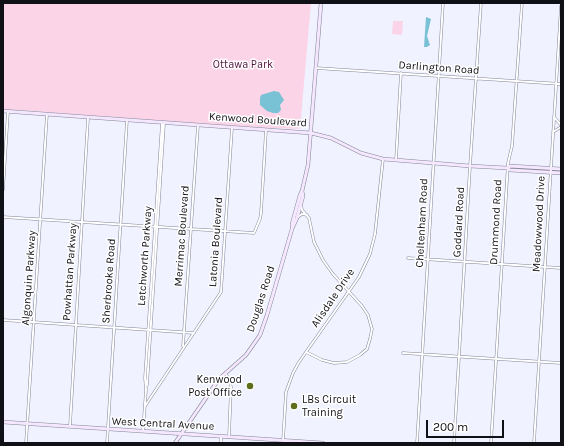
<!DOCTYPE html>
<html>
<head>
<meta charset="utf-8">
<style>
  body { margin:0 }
  #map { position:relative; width:564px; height:446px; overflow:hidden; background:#f0f2ff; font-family:Karla,sans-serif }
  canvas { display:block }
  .frame { position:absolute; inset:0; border:4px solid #101017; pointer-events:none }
  .scale { position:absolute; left:426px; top:420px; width:78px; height:18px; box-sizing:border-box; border:2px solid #101017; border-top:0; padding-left:5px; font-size:12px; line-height:14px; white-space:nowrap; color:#101017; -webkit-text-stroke:3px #fff; paint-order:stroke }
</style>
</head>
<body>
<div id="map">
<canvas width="564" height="446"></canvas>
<div class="frame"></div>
<div class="scale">200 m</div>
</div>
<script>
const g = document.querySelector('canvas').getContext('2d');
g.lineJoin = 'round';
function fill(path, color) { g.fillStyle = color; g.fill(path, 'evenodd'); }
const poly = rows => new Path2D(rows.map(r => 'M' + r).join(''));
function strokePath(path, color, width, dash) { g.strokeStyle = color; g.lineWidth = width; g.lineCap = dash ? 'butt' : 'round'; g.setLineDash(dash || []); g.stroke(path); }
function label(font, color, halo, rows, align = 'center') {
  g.font = font + ' Karla,sans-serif'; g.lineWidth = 3; g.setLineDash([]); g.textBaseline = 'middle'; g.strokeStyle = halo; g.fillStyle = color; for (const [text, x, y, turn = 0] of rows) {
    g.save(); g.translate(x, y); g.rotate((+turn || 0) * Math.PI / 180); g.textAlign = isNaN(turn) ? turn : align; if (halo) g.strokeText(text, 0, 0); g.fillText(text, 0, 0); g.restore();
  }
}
const green = poly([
  [3,3,311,3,300,129,247,127,3,109],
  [393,21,403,21,402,35,392,34]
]);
const water = poly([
  [426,17,431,19,427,36,430,45,427,47,424,47],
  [274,91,279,92,284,100,280,105,281,110,278,113,273,113,267,111,260,105,260,98,261,95]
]);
const street = poly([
  [316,68,561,84],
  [554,117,561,125],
  [553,132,561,127],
  [396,160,401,73],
  [3,190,8,111],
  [301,204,302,210,309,218,314,242,323,260,333,274,362,306,368,315,372,329,370,339,367,349,360,355,347,362,334,363,322,360,306,352],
  [3,217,254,233,260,219,261,213,266,130],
  [298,217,302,214,307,215],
  [408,258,561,268],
  [3,320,194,333],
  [183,346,198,125],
  [403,353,561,363],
  [226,374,230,382,231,387,229,437],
  [147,385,164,123],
  [145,406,221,292,232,128],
  [70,426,88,118],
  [143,431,146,390,145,378,162,123],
  [283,441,286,392,293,373,299,362,359,277,370,254,375,234,383,159],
  [26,443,47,114],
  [107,443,127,120],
  [221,443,221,437],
  [417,443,443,3],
  [454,443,470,166,481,3],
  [491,443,508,163,512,146,522,3],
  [534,443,561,6]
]);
const secondary = poly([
  [3,111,311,133,331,138,361,153,383,159,470,166,507,168,510,166,561,169],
  [507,168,510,170,561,173],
  [292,229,292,224,300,195,302,191,308,165,321,3],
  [3,422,323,443],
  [175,443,219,379,246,355,260,335,267,315,292,229,297,218,303,196,302,191]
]);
const markers = [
  [250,386,4,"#5d6d19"],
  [294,406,4,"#5d6d19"]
];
const parkNames = [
  ["Ottawa Park",243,65]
];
const streetNames = [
  ["Darlington Road",439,68,4],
  ["Kenwood Boulevard",258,120,4],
  ["Goddard Road",459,222,-87],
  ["Drummond Road",496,222,-87],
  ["Cheltenham Road",422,223,-87],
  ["Meadowwood Drive",539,224,-87],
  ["Merrimac Boulevard",182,236,-86],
  ["Latonia Boulevard",216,242,-86],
  ["Letchworth Parkway",145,256,-86],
  ["Powhattan Parkway",70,272,-86],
  ["Algonquin Parkway",29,278,-86],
  ["Sherbrooke Road",109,281,-86],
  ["Alisdale Drive",333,298,-56],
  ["Douglas Road",261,299,-72],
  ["West Central Avenue",163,424,3]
];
const poiNames = [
  ["Kenwood",242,380],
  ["Post Office",242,393],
  ["LBs Circuit",302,400,"left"],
  ["Training",302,413,"left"]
];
fill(green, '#fcd4e8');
fill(water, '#79c1d4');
strokePath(street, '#838598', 3);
strokePath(secondary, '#838598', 4);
strokePath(street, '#fff', 2);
strokePath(secondary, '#f5e7fd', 3);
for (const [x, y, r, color] of markers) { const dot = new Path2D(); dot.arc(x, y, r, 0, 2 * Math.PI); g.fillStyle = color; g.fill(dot); strokePath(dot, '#fff', 1.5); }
label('11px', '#500f39', '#fff', parkNames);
label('11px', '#101017', '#fff', streetNames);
label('11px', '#101017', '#fff', poiNames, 'right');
</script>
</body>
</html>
